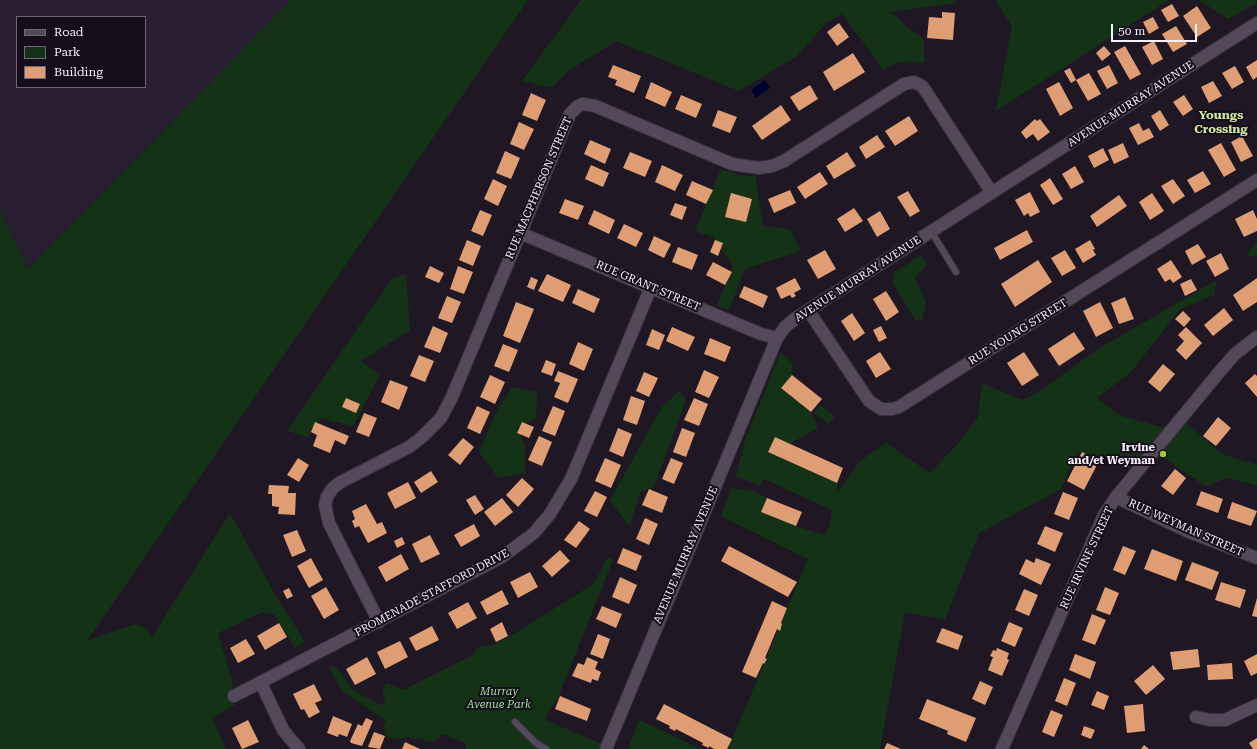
<!DOCTYPE html>
<html>
<head>
<meta charset="utf-8">
<style>
  body { margin:0 }
  #map { position:relative; width:1257px; height:749px; overflow:hidden; background:#201725; font-family:"Roboto Serif",serif }
  canvas { display:block }
  .legend { position:absolute; left:16px; top:16px; width:130px; height:72px; box-sizing:border-box; background:#160e1c; border:1px solid #6f6874; margin:0; padding:5px 7px; list-style:none; font-size:12px; color:#f5eff9 }
  .legend li { display:flex; align-items:center; gap:8px; height:20px }
  .legend b { width:20px; border:1px solid #6f6874 }
  .scale { position:absolute; left:1111px; top:24px; width:86px; height:18px; box-sizing:border-box; border:2px solid #f5eff9; border-top:0; padding-left:5px; font-size:12px; line-height:14px; white-space:nowrap; color:#f5eff9; -webkit-text-stroke:3px #160e1c; paint-order:stroke }
</style>
</head>
<body>
<div id="map">
<canvas width="1257" height="749"></canvas>
<ul class="legend">
<li><b style="height:5px;background:#53495a"></b>Road</li>
<li><b style="height:11px;background:#143316"></b>Park</li>
<li><b style="height:11px;background:#df9d74"></b>Building</li>
</ul>
<div class="scale">50 m</div>
</div>
<script>
const g = document.querySelector('canvas').getContext('2d');
g.lineJoin = 'round';
function fill(path, color) { g.fillStyle = color; g.fill(path, 'evenodd'); }
const poly = rows => new Path2D(rows.map(r => 'M' + r).join(''));
function strokePath(path, color, width, dash) { g.strokeStyle = color; g.lineWidth = width; g.lineCap = dash ? 'butt' : 'round'; g.setLineDash(dash || []); g.stroke(path); }
function label(font, color, halo, rows, align = 'center') {
  g.font = font + ' "Roboto Serif",serif'; g.lineWidth = 4; g.setLineDash([]); g.textBaseline = 'middle'; g.strokeStyle = halo; g.fillStyle = color; for (const [text, x, y, turn = 0] of rows) {
    g.save(); g.translate(x, y); g.rotate((+turn || 0) * Math.PI / 180); g.textAlign = isNaN(turn) ? turn : align; if (halo) g.strokeText(text, 0, 0); g.fillText(text, 0, 0); g.restore();
  }
}
const built = poly([
  [0,0,291,0,28,269,0,210],
  [17,17,145,17,145,87,17,87]
]);
const green = poly([
  [291,0,528,0,87,641,135,624,146,628,152,637,230,513,272,589,305,642,295,648,274,614,262,612,218,633,232,680,235,705,212,718,226,749,0,749,0,210,28,269],
  [581,0,956,0,955,3,891,12,908,28,924,39,924,63,900,62,883,69,842,14,825,24,797,56,739,91,616,41,567,72,551,88,522,81],
  [995,0,1169,0,996,111,1012,26],
  [1199,0,1256,0,1257,3,1228,19],
  [721,169,738,175,755,176,763,226,790,229,801,251,745,269,729,310,717,305,733,266,713,237,695,231],
  [1257,241,1257,255,1245,258],
  [921,255,927,264,915,278,926,302,922,321,915,320,892,282,894,273],
  [406,274,410,330,361,361,380,375,353,426,321,418,308,437,287,431,392,278],
  [1217,280,1214,295,1180,309,1131,372,1097,398,1119,415,1171,430,1181,419,1222,454,1257,465,1257,485,1228,478,1205,486,1166,459,1151,455,1137,472,1077,452,1061,489,979,533,945,620,905,612,880,749,728,749,808,559,721,516,731,488,753,491,767,498,761,512,796,526,824,535,829,528,831,517,832,510,764,479,760,485,736,477,746,437,781,352,792,363,792,375,781,388,811,412,818,428,789,444,775,437,768,452,837,483,837,493,860,461,886,443,930,473,956,446,978,417,982,383,1022,400,1039,392,1095,351],
  [512,387,537,392,536,419,517,427,525,447,525,473,498,478,479,452,497,411],
  [679,391,686,400,654,487,640,492,630,527,610,500,662,407],
  [820,405,835,416,829,424,814,413],
  [609,557,613,560,557,700,549,710,545,720,607,746,606,749,466,749,466,743,442,734,434,742,408,737,392,739,387,736,383,728,386,721,342,690,331,672,330,666,336,667,354,691,381,705,386,702,382,693,386,684,389,684,403,690,473,655,476,649,480,646,491,646,519,631,590,586,596,580,607,558],
  [639,720,701,749,628,749]
]);
const water = poly([
  [765,80,770,88,756,98,751,90]
]);
const building = poly([
  [1172,4,1179,16,1168,22,1161,10],
  [1197,6,1211,28,1197,37,1183,16],
  [942,12,955,13,953,40,927,38,929,17,942,18],
  [1153,17,1159,28,1149,34,1143,22],
  [839,23,849,37,837,46,827,32],
  [1176,26,1187,44,1173,52,1162,34],
  [1154,41,1163,59,1152,65,1142,47],
  [1104,46,1111,54,1102,61,1096,53],
  [1125,46,1141,74,1130,80,1114,52],
  [853,53,865,72,834,91,823,72],
  [1257,60,1257,77,1253,80,1246,67],
  [613,65,641,76,634,93,615,85,617,80,608,77],
  [1109,65,1118,83,1107,89,1097,71],
  [1235,66,1244,82,1232,89,1222,73],
  [1070,68,1076,80,1071,83,1064,71],
  [1089,73,1101,94,1088,101,1076,80],
  [1213,81,1222,96,1209,103,1201,87],
  [651,82,672,92,665,107,645,98],
  [1059,82,1073,108,1060,116,1046,89],
  [810,85,818,99,799,111,790,97],
  [531,93,546,100,537,121,522,115],
  [681,95,702,104,696,118,675,109],
  [1184,95,1193,109,1183,116,1173,102],
  [781,105,791,120,762,140,752,126],
  [718,110,737,117,730,133,712,126],
  [1160,110,1169,125,1160,131,1151,116],
  [909,116,918,131,895,146,885,131],
  [1035,119,1037,121,1040,119,1050,132,1038,141,1033,134,1026,139,1021,132],
  [519,122,534,129,524,150,510,144],
  [1139,123,1143,131,1149,128,1154,137,1138,145,1129,128],
  [877,135,885,147,866,159,859,147],
  [1242,136,1253,156,1241,162,1231,142],
  [590,140,611,149,605,164,584,154],
  [1123,143,1129,157,1114,164,1108,150],
  [1221,143,1236,170,1224,177,1208,150],
  [1103,148,1109,160,1094,168,1088,156],
  [505,151,520,158,511,179,496,173],
  [630,152,652,161,645,177,623,168],
  [847,152,856,166,834,179,826,166],
  [591,165,609,173,603,187,585,179],
  [662,165,683,175,675,191,655,182],
  [1075,166,1084,182,1071,189,1062,174],
  [1203,171,1211,184,1195,193,1187,180],
  [820,172,828,184,805,199,797,187],
  [1050,178,1063,199,1053,205,1040,185],
  [493,179,507,186,498,206,484,199],
  [1173,179,1185,196,1173,204,1161,186],
  [692,181,713,190,706,204,686,195],
  [790,190,796,203,774,213,768,199],
  [908,191,920,211,910,217,897,197],
  [1030,192,1040,212,1030,217,1028,213,1024,216,1015,200],
  [731,193,752,199,746,222,725,217],
  [1152,193,1164,211,1150,220,1139,202],
  [1119,195,1127,206,1097,227,1090,216],
  [565,199,584,206,578,220,559,213],
  [675,203,687,207,682,220,670,215],
  [854,208,863,221,845,232,837,219],
  [480,210,492,215,483,236,471,231],
  [594,210,615,220,609,234,588,224],
  [1253,210,1257,219,1257,231,1244,237,1235,219],
  [880,211,890,229,877,237,867,219],
  [624,224,643,233,636,247,617,238],
  [1027,230,1033,242,1000,260,994,248],
  [654,236,671,244,664,258,648,250],
  [467,240,481,246,473,266,459,260],
  [715,240,723,243,718,256,710,252],
  [1090,240,1095,249,1093,250,1096,255,1083,263,1075,249],
  [1198,244,1206,257,1192,265,1185,251],
  [678,247,698,255,692,270,672,262],
  [825,250,836,269,818,279,807,260],
  [1065,250,1076,268,1062,276,1051,258],
  [1221,253,1229,269,1215,277,1206,261],
  [1038,260,1052,282,1015,307,1001,284],
  [1171,260,1182,277,1173,283,1170,279,1165,282,1157,269],
  [713,262,732,272,725,285,706,275],
  [430,266,444,273,439,283,425,277],
  [458,266,473,272,464,294,450,289],
  [547,274,571,285,563,302,538,291],
  [531,277,538,280,534,290,527,287],
  [795,278,801,289,794,293,796,296,792,298,790,295,781,299,776,288],
  [1257,278,1257,302,1243,311,1233,295],
  [1191,279,1197,290,1185,296,1180,284],
  [744,286,768,296,763,308,739,297],
  [578,289,600,299,594,313,572,303],
  [886,291,899,312,886,321,873,299],
  [447,296,461,302,452,323,438,318],
  [1125,297,1134,319,1119,324,1111,303],
  [516,302,534,309,520,343,503,336],
  [1100,302,1113,328,1096,337,1083,311],
  [1224,308,1233,320,1213,336,1204,325],
  [1183,311,1191,319,1184,327,1175,319],
  [852,313,865,333,854,341,841,321],
  [433,326,448,333,440,353,424,347],
  [881,326,887,338,879,342,873,330],
  [672,327,695,337,688,351,666,341],
  [1186,327,1202,343,1186,360,1176,350,1184,341,1178,335],
  [652,329,665,335,659,350,646,345],
  [1074,332,1085,349,1059,366,1048,349],
  [710,338,731,347,725,362,704,354],
  [578,342,593,349,584,371,569,364],
  [503,344,518,350,509,372,494,366],
  [880,352,891,369,876,378,866,361],
  [1024,352,1039,375,1022,386,1007,363],
  [419,355,434,361,425,382,410,376],
  [546,360,556,364,552,376,541,372],
  [1163,364,1175,374,1160,392,1148,382],
  [704,370,719,377,709,398,695,392],
  [558,371,578,379,568,403,554,397,560,383,554,381],
  [644,372,658,378,649,397,636,391],
  [1255,374,1257,376,1257,397,1245,383],
  [490,375,505,382,495,404,480,397],
  [792,375,822,399,811,412,781,388],
  [390,380,408,387,399,410,381,402],
  [631,396,645,401,637,425,623,420],
  [346,398,360,404,356,413,342,407],
  [694,398,708,404,699,426,684,420],
  [477,406,490,412,480,434,467,428],
  [553,406,565,411,555,436,542,431],
  [364,413,377,418,369,437,356,432],
  [1218,417,1231,428,1216,446,1203,436],
  [315,422,349,436,345,445,335,440,330,453,313,446,317,435,311,432],
  [522,422,534,427,529,438,517,433],
  [618,428,632,434,623,457,609,451],
  [682,428,695,433,686,457,673,452],
  [539,436,552,442,542,466,528,460],
  [775,437,843,468,837,483,768,452],
  [463,438,474,447,460,465,448,455],
  [1082,452,1099,461,1084,490,1067,481],
  [298,458,309,465,299,482,287,475],
  [605,458,621,465,611,488,595,481],
  [671,458,683,463,674,484,662,479],
  [1175,469,1186,478,1173,495,1161,486],
  [431,471,438,482,421,493,414,482],
  [522,478,534,489,518,507,506,495],
  [408,482,416,498,395,509,387,493],
  [269,485,289,486,288,493,296,493,295,515,278,514,279,507,272,506,272,494,268,494],
  [649,489,668,497,662,513,642,505],
  [595,491,607,497,597,517,584,511],
  [1201,491,1223,499,1218,513,1196,505],
  [1063,492,1078,498,1069,520,1054,514],
  [475,495,484,509,475,515,466,500],
  [502,498,513,512,495,526,484,512],
  [767,498,802,512,796,526,761,512],
  [1232,502,1257,511,1251,526,1227,518],
  [366,504,377,524,382,522,387,533,368,543,359,526,355,528,352,521,355,519,352,511],
  [645,518,658,524,649,545,636,539],
  [579,521,590,529,576,548,564,540],
  [474,524,480,536,461,547,454,535],
  [1045,526,1063,533,1055,552,1037,544],
  [297,530,306,551,292,557,283,535],
  [430,535,440,554,421,563,412,544],
  [402,537,405,544,397,548,394,541],
  [729,546,797,582,788,597,721,561],
  [1123,546,1136,551,1125,575,1113,570],
  [623,548,642,556,636,571,617,563],
  [1152,549,1183,561,1176,581,1144,569],
  [560,550,570,561,552,577,542,566],
  [401,554,409,569,386,582,378,567],
  [311,558,323,580,309,588,297,566],
  [1036,558,1051,564,1041,585,1019,574,1026,559,1034,563],
  [1192,562,1219,572,1212,590,1185,580],
  [530,572,538,587,518,598,510,582],
  [620,577,637,585,629,604,612,597],
  [1221,582,1246,590,1240,608,1215,600],
  [326,587,339,610,324,619,311,596],
  [1105,587,1119,593,1110,615,1096,610],
  [289,588,293,596,287,599,283,591],
  [1024,589,1038,595,1029,616,1015,610],
  [502,590,509,604,487,615,480,602],
  [1257,598,1257,617,1252,616],
  [772,601,787,608,781,623,782,624,780,631,777,629,765,658,767,659,764,664,763,663,756,678,742,672],
  [468,602,477,618,457,629,448,613],
  [602,606,622,614,616,628,596,619],
  [1092,614,1106,620,1095,645,1082,640],
  [502,622,508,636,496,642,490,629],
  [1009,622,1023,628,1015,647,1001,641],
  [279,623,287,637,265,650,257,636],
  [432,626,439,640,416,651,409,638],
  [942,628,963,636,958,650,936,642],
  [598,634,610,639,603,659,590,654],
  [246,639,255,654,238,663,230,648],
  [400,641,408,657,385,669,377,652],
  [997,648,1009,653,1007,659,1009,660,1002,676,988,670,993,657,990,656,993,650,996,651],
  [1198,649,1200,667,1173,670,1170,652],
  [1075,654,1096,662,1090,679,1069,670],
  [1257,654,1257,673,1251,676,1244,661],
  [367,657,376,674,355,685,346,669],
  [587,657,598,662,595,669,601,672,598,681,592,679,591,683,572,676,578,663,584,665],
  [1232,663,1233,679,1208,680,1207,665],
  [1153,665,1165,679,1146,695,1134,681],
  [1064,678,1076,683,1067,706,1055,701],
  [980,681,993,687,985,705,972,699],
  [314,684,322,700,315,703,320,712,309,718,304,709,301,710,293,694],
  [1097,691,1109,696,1104,710,1091,705],
  [560,696,591,709,587,721,555,709],
  [927,699,976,718,966,742,947,734,948,731,919,719],
  [664,704,732,739,727,749,714,749,709,746,709,748,702,745,703,743,676,729,675,731,669,728,670,726,656,719],
  [1143,704,1145,731,1127,733,1124,706],
  [1051,710,1063,715,1054,737,1042,732],
  [333,716,352,724,347,737,339,734,338,737,327,733],
  [366,718,373,721,362,746,351,743,350,741,358,724,362,726],
  [248,720,259,742,242,749,232,728],
  [1084,726,1095,730,1091,739,1081,735],
  [374,732,385,736,380,749,368,747],
  [1257,738,1257,749,1253,749,1249,743],
  [405,742,420,749,402,749],
  [887,743,901,749,884,749],
  [1144,745,1149,749,1141,749]
]);
const service = poly([
  [931,231,956,272],
  [515,722,536,743,546,749]
]);
const minor = poly([
  [520,233,761,334,777,338],
  [808,310,869,401,881,409,892,409,899,407,1257,180],
  [1116,497,1189,532,1257,558],
  [379,622,329,523,325,505,327,497,332,489,339,483,409,447,422,437,441,418,452,397,570,114,578,106,583,104,595,106,732,164,759,168,772,166,784,161,904,84,914,82,922,86,925,90,992,193],
  [261,683,283,730,299,749],
  [234,696,502,557,534,533,550,514,571,479,651,287],
  [1196,717,1210,720,1225,720,1257,705]
]);
const tertiary = poly([
  [606,749,777,338,785,327,796,318,838,291,1257,23],
  [1002,749,1104,515,1116,497,1221,370,1235,354,1257,337]
]);
const markers = [
  [1163,454,4,"#a1c92a"]
];
const streetNames = [
  ["AVENUE MURRAY AVENUE",1131,104,-33],
  ["RUE MACPHERSON STREET",539,188,-67],
  ["AVENUE MURRAY AVENUE",858,279,-33],
  ["RUE GRANT STREET",648,286,23],
  ["RUE YOUNG STREET",1018,332,-32],
  ["RUE WEYMAN STREET",1186,528,24],
  ["AVENUE MURRAY AVENUE",686,555,-67],
  ["RUE IRVINE STREET",1087,558,-65],
  ["PROMENADE STAFFORD DRIVE",432,593,-28]
];
const poiNames = [
  ["Irvine",1155,448],
  ["and/et Weyman",1155,461]
];
const parkNames = [
  ["Murray",499,692],
  ["Avenue Park",499,705]
];
const neighbourhoodNames = [
  ["Youngs",1221,115],
  ["Crossing",1221,129]
];
fill(built, '#291d31');
fill(green, '#143316');
fill(water, '#00002e');
fill(building, '#df9d74');
strokePath(service, '#38323d', 8);
strokePath(minor, '#38323d', 14);
strokePath(tertiary, '#38323d', 14);
strokePath(service, '#53495a', 6);
strokePath(minor, '#53495a', 12);
strokePath(tertiary, '#53495a', 12);
for (const [x, y, r, color] of markers) { const dot = new Path2D(); dot.arc(x, y, r, 0, 2 * Math.PI); g.fillStyle = color; g.fill(dot); strokePath(dot, '#160e1c', 1.5); }
label('11px', '#f5eff9', '#160e1c', streetNames);
label('bold 11px', '#f5eff9', '#160e1c', poiNames, 'right');
label('italic 11px', '#98e59b', '#160e1c', parkNames);
label('bold 12px', '#cde69c', '#160e1c', neighbourhoodNames);
</script>
</body>
</html>
